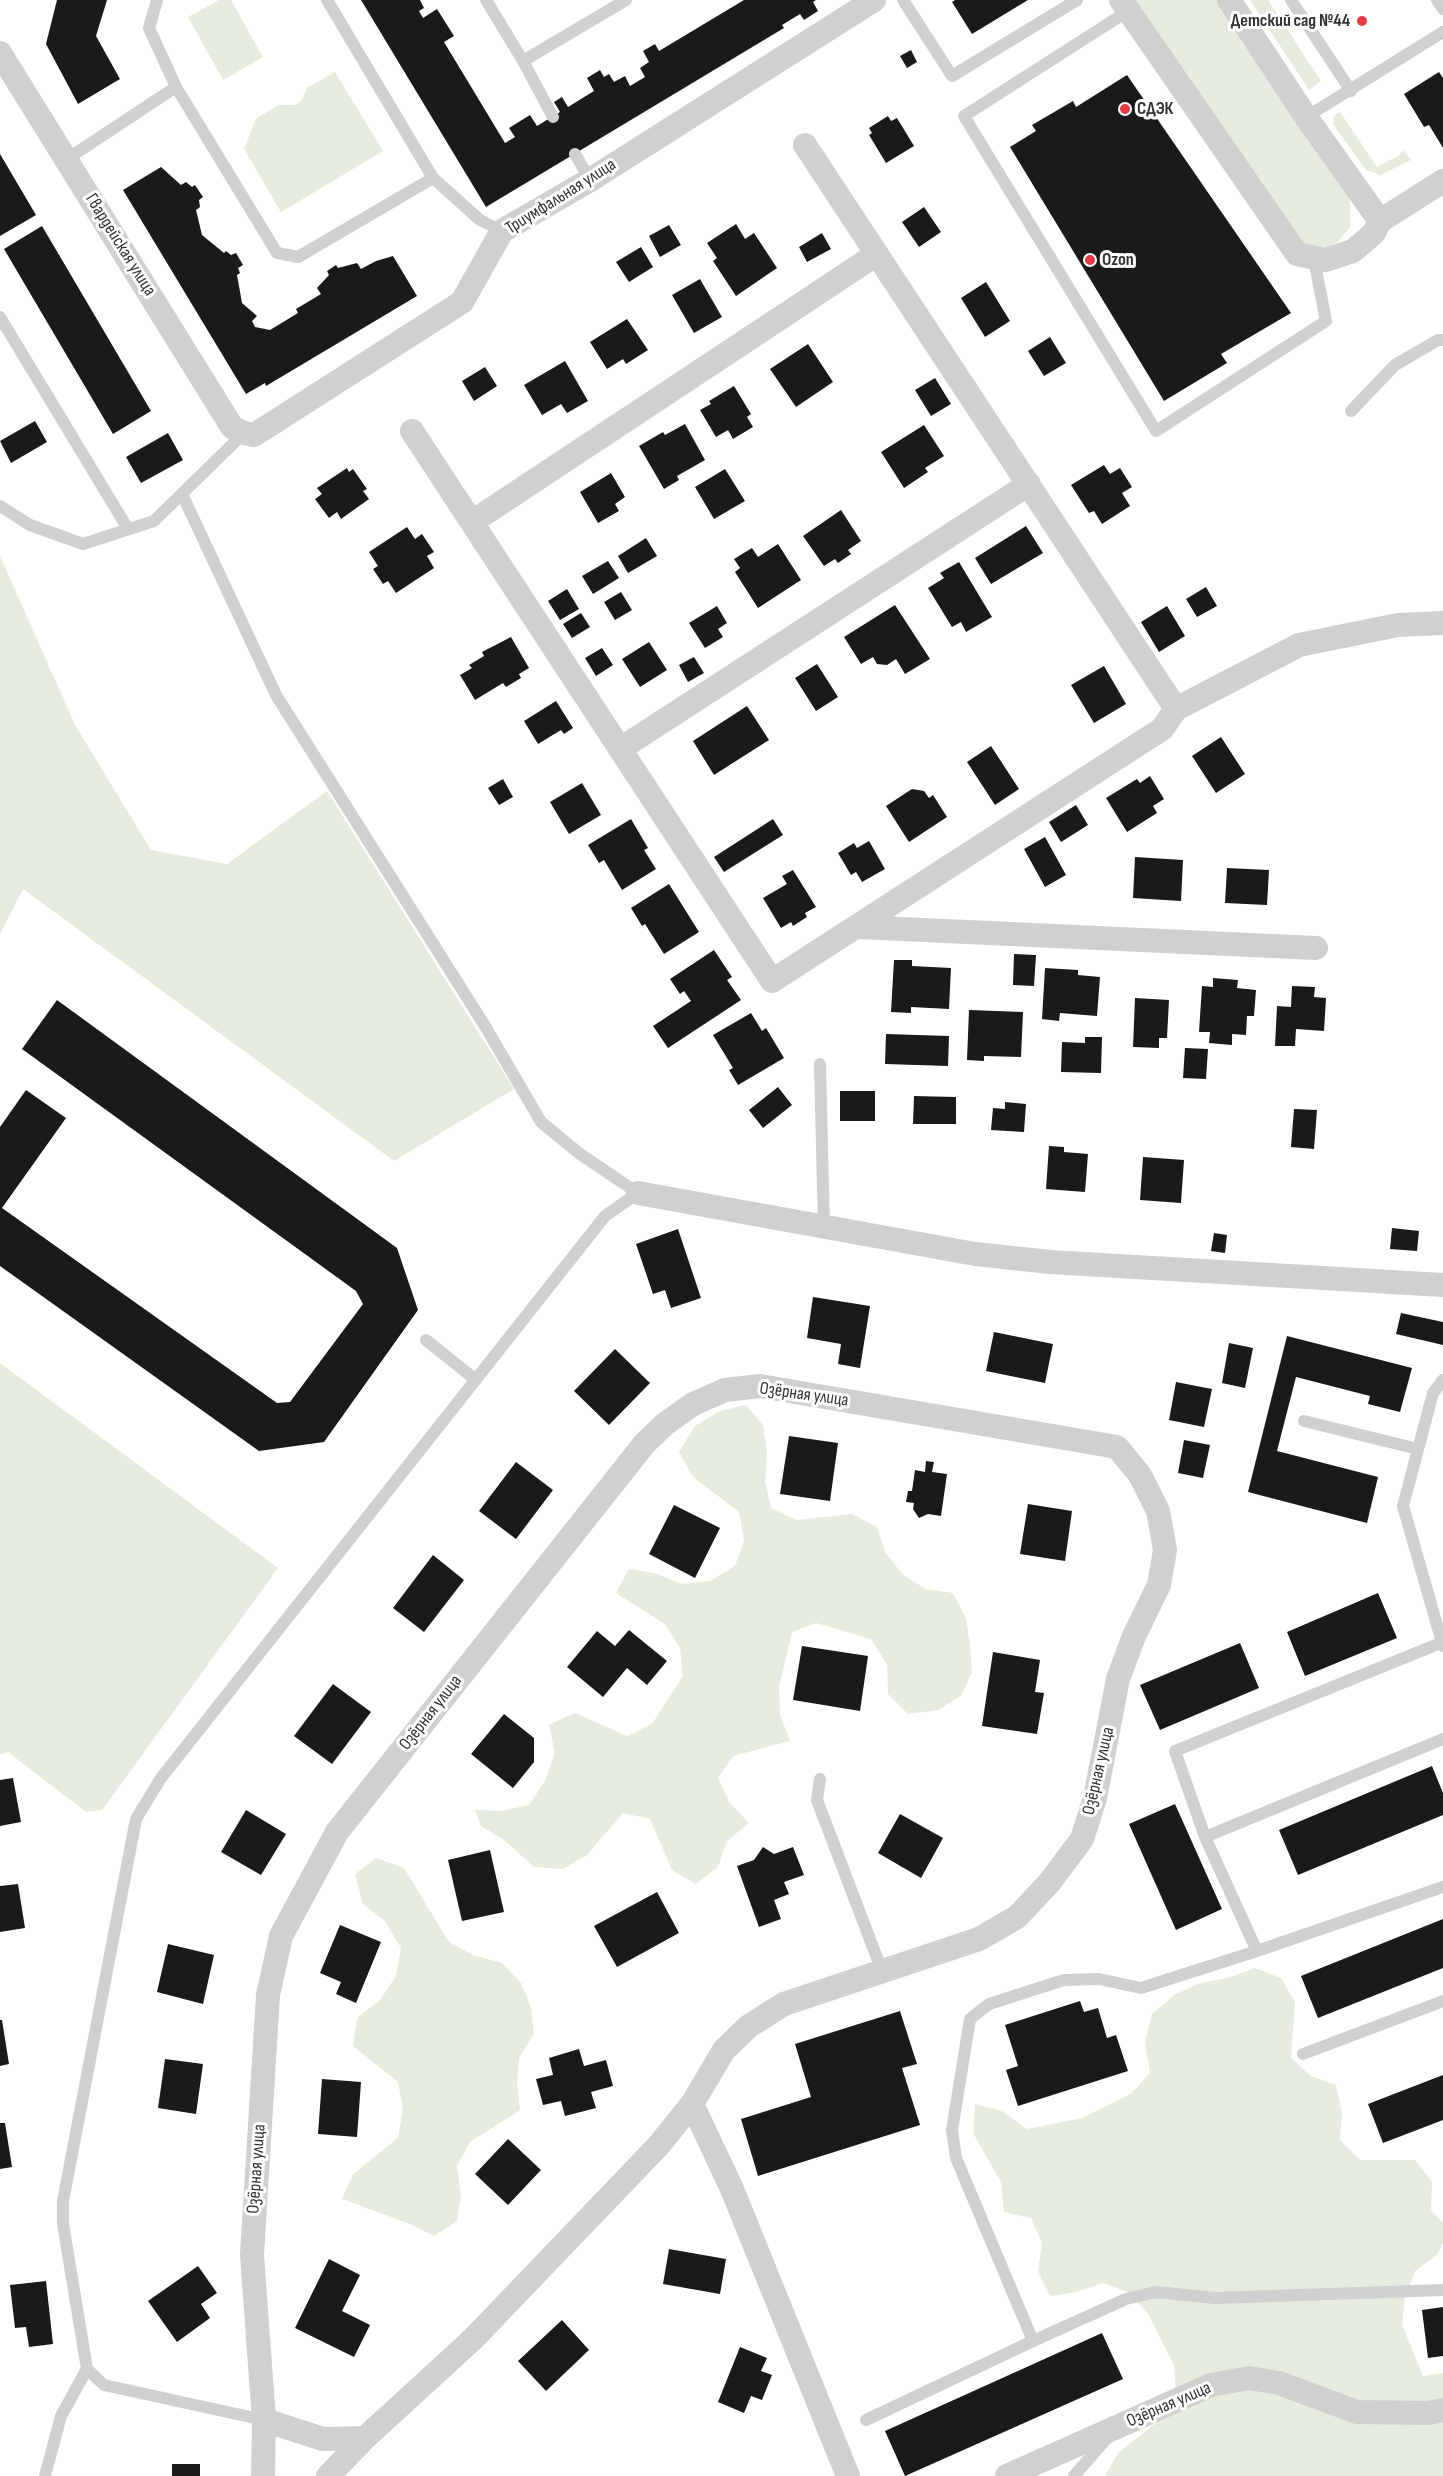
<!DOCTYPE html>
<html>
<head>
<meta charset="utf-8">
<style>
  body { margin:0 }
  canvas { display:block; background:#fff }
</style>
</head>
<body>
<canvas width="1443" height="2476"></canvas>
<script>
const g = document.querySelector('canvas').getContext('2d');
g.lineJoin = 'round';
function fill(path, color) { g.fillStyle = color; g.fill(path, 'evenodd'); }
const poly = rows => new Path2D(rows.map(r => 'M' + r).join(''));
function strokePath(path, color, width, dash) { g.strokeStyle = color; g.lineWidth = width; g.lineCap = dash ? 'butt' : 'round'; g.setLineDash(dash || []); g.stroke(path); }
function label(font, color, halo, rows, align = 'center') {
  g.font = font + ' "Sofia Sans Condensed",sans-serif'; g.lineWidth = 6; g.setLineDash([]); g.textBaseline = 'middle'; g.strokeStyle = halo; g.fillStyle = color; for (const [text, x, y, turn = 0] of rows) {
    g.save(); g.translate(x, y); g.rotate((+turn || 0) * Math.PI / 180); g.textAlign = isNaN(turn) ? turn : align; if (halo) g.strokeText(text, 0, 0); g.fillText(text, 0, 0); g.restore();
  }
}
const green = poly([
  [219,0,231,0,263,57,223,80,188,17],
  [1135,0,1218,0,1350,198,1350,227,1338,242,1324,248,1305,244,1291,230],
  [1250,0,1268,0,1321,81,1309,90],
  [335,72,383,151,281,212,244,149,256,119,279,105,295,105,301,101,307,88],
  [1340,112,1377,167,1398,156,1403,150,1411,160,1381,175,1366,170,1333,124,1334,116],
  [0,556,75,725,151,850,227,864,327,791,514,1089,394,1161,23,889,0,934],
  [0,1363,278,1568,102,1810,86,1812,8,1752,0,1755],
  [746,1405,763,1425,767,1453,765,1481,771,1508,797,1520,852,1514,877,1527,885,1552,903,1575,926,1589,953,1593,966,1619,970,1645,972,1672,961,1696,938,1710,908,1714,888,1694,887,1664,871,1639,816,1623,792,1632,779,1687,780,1715,790,1741,733,1756,718,1778,729,1802,749,1823,727,1841,718,1867,696,1884,672,1870,650,1819,623,1813,587,1855,563,1869,534,1867,503,1839,481,1826,475,1810,502,1811,529,1805,545,1781,555,1753,549,1725,575,1713,627,1736,652,1724,683,1676,680,1648,665,1624,616,1593,629,1569,655,1573,681,1584,710,1581,735,1566,744,1541,739,1512,693,1477,679,1452,695,1426,720,1411],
  [376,1858,404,1868,449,1942,473,1955,502,1963,521,1983,531,2007,534,2034,519,2058,517,2083,520,2110,470,2142,457,2166,461,2194,457,2221,434,2236,410,2224,342,2199,353,2174,398,2138,403,2109,398,2082,353,2046,357,2018,380,2000,396,1976,401,1948,385,1921,363,1904,355,1874],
  [1255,1968,1281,1978,1295,2002,1291,2058,1311,2076,1336,2085,1342,2113,1340,2140,1360,2160,1415,2160,1432,2182,1431,2210,1443,2223,1443,2243,1437,2255,1415,2271,1405,2298,1402,2325,1423,2376,1443,2373,1443,2476,1105,2476,1118,2453,1162,2418,1176,2394,1174,2365,1148,2314,1130,2293,1104,2283,1076,2292,1050,2296,1038,2271,1042,2243,1031,2218,1004,2212,1001,2182,973,2133,975,2104,1002,2111,1027,2129,1082,2118,1131,2094,1150,2073,1145,2043,1152,2014,1174,1995,1200,1983,1228,1978]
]);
const building = poly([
  [57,0,107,0,96,36,120,79,78,104,46,44],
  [361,0,420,0,424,8,419,11,423,18,437,9,454,36,444,42,505,143,515,137,509,128,530,115,537,126,560,112,554,102,562,97,568,107,594,91,587,78,600,70,604,77,609,74,614,82,625,76,630,86,645,77,640,68,649,62,643,51,655,44,659,51,744,0,816,0,813,2,818,11,804,20,800,14,782,25,784,28,486,207],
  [955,0,1028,0,972,34,952,2],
  [911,50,917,62,907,68,900,56],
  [1439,72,1443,78,1443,148,1429,125,1424,127,1404,94],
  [1127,75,1291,313,1221,354,1227,363,1164,401,1010,147,1036,131,1032,125,1073,101,1076,107],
  [888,116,891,121,897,118,914,146,886,163,869,135,872,133,869,128],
  [0,154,36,215,0,236],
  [161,167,181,185,186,182,192,187,195,185,203,197,199,200,200,207,196,210,202,235,224,253,226,251,231,255,236,253,243,265,238,268,240,273,237,275,242,303,257,316,252,321,255,327,270,330,298,313,296,309,321,294,317,288,329,275,327,271,336,265,338,268,357,263,361,269,376,261,393,256,417,296,266,386,265,383,246,394,123,190],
  [924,207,941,232,919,247,902,222],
  [736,224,745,239,754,233,777,268,736,296,713,261,717,258,707,243],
  [669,225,681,245,660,257,649,236],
  [42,226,151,411,113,434,4,249],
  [822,233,831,249,807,262,799,247],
  [641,247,653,267,629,282,616,262],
  [700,279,722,317,694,333,672,295],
  [986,282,1010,321,985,337,961,298],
  [627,319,648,350,626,364,623,359,607,369,590,342],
  [1050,337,1066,363,1044,376,1028,351],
  [808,344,833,382,796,407,770,369],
  [565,361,588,401,567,413,561,404,542,415,524,385],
  [485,367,497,386,474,401,462,381],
  [935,378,951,404,931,416,915,390],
  [734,386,751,414,747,417,753,427,733,439,728,430,716,437,700,410,711,404,709,401],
  [35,421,47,442,11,463,0,441],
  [685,424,705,460,677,476,679,480,664,489,639,446,663,432,665,435],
  [924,425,944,456,925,468,928,472,904,488,881,452],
  [168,433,183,460,141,483,126,457],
  [1104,465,1110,474,1120,468,1132,487,1122,493,1130,506,1102,524,1094,511,1089,513,1071,485],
  [347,468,349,472,353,469,367,489,363,491,369,499,341,519,337,512,329,518,315,499,322,494,317,488],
  [725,469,745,501,714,519,695,487],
  [611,473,625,497,615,504,619,511,598,523,580,492],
  [841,510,861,541,848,550,851,554,838,563,835,559,824,566,803,536],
  [1026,526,1043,553,991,584,975,558],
  [407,527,415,539,422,534,434,552,427,556,434,568,396,593,388,581,383,584,373,569,378,566,369,552],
  [646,538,657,556,628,573,618,556],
  [778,544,801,580,758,608,735,572,740,568,734,559,752,548,758,557],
  [608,561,619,578,593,594,582,576],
  [959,562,992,617,966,632,961,622,952,627,928,588,944,578,940,573],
  [1206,587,1217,606,1197,617,1186,599],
  [567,589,579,609,560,620,548,601],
  [621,592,632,610,615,620,604,602],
  [895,605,930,659,905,674,896,659,887,665,877,664,873,657,861,664,844,637],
  [717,606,727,623,718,629,723,637,705,648,689,623],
  [1167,606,1185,636,1159,652,1141,622],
  [581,613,590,627,572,638,563,624],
  [511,637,529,668,519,674,521,678,506,687,503,683,475,700,460,675,472,668,469,665,484,656,482,652],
  [649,642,667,670,640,687,622,659],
  [602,648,613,665,596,676,585,658],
  [694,657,704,673,688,682,679,665],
  [817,664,838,697,816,711,795,678],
  [1104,666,1126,704,1094,723,1071,685],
  [556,701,573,728,564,734,561,730,538,744,524,721],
  [747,706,769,740,714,775,693,741],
  [1221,737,1245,774,1216,793,1192,756],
  [991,746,1019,789,995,805,967,762],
  [1150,776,1164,799,1153,806,1157,813,1127,832,1106,798,1137,779,1140,783],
  [503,779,513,797,499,805,488,788],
  [582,783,601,815,569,834,550,802],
  [912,789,924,791,929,798,933,795,947,817,909,842,886,806],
  [1076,805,1088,825,1061,842,1049,822],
  [631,819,648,848,644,850,656,869,622,890,604,860,599,863,588,845],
  [773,819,783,835,724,872,714,857],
  [1045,837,1066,875,1045,887,1024,849],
  [869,841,885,869,862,882,856,872,851,875,838,853,854,843,857,848],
  [1135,857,1183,860,1181,901,1133,898],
  [1227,868,1269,870,1267,905,1225,903],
  [793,870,816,907,805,913,807,917,793,926,791,922,781,928,763,898,787,884,782,876],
  [669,884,699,932,664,954,645,924,642,926,631,908],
  [714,950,732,977,727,980,741,1000,668,1048,653,1026,691,1001,684,991,680,994,670,979],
  [1014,954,1036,955,1034,986,1013,985],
  [894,960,912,960,912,966,951,968,949,1009,911,1007,911,1013,891,1012],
  [1045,968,1078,970,1078,975,1100,977,1097,1016,1060,1013,1059,1021,1042,1019],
  [1213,978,1238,980,1237,988,1256,990,1254,1016,1247,1016,1246,1035,1232,1034,1232,1045,1209,1043,1210,1032,1199,1032,1202,986,1213,987],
  [1292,986,1315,987,1314,997,1326,998,1324,1031,1296,1029,1295,1046,1275,1046,1277,1006,1291,1007],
  [1135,998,1169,1000,1167,1038,1159,1038,1159,1048,1133,1047],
  [57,1000,397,1248,418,1310,324,1442,259,1451,0,1266,0,1127,26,1090,66,1118,2,1208,277,1403,290,1402,363,1304,356,1291,22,1049],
  [969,1010,1023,1012,1021,1057,984,1056,984,1061,967,1060],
  [751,1013,762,1031,766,1028,784,1058,738,1085,729,1070,733,1068,713,1035],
  [886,1034,949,1036,948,1066,885,1064],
  [1085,1037,1102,1037,1101,1073,1061,1072,1062,1042,1085,1043],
  [1185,1048,1208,1049,1206,1079,1183,1078],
  [778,1087,792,1105,763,1128,749,1110],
  [840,1091,875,1091,875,1121,840,1121],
  [914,1096,956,1097,956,1124,913,1124],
  [1005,1102,1026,1104,1024,1132,991,1130,993,1108,1005,1109],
  [1294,1109,1317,1110,1314,1149,1291,1147],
  [1049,1146,1064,1147,1064,1152,1088,1154,1085,1192,1046,1189],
  [1143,1157,1184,1160,1181,1203,1140,1200],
  [1392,1228,1419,1231,1417,1251,1390,1249],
  [678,1229,701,1298,671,1308,665,1290,653,1294,636,1244],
  [1214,1233,1227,1235,1225,1253,1211,1251],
  [813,1297,870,1306,860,1368,838,1364,841,1344,807,1338],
  [1401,1313,1443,1322,1443,1345,1396,1334],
  [994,1332,1053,1344,1045,1383,986,1371],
  [1287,1336,1412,1368,1400,1412,1368,1404,1370,1396,1296,1377,1277,1451,1378,1477,1367,1523,1248,1492],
  [1229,1343,1253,1348,1245,1388,1222,1383],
  [615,1349,650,1383,609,1425,574,1391],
  [1176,1382,1212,1389,1204,1427,1169,1420],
  [789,1436,838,1443,830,1501,780,1494],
  [1184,1440,1210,1445,1203,1478,1178,1473],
  [926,1461,934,1462,932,1472,947,1474,941,1516,928,1514,919,1518,913,1509,914,1503,906,1502,908,1491,912,1491,915,1470,925,1472],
  [516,1462,553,1490,516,1539,479,1511],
  [1028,1504,1072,1511,1065,1561,1020,1554],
  [674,1505,720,1528,695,1578,649,1554],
  [433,1555,464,1580,424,1632,393,1608],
  [1378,1593,1397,1638,1305,1676,1287,1632],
  [629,1630,667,1661,647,1685,627,1668,603,1697,567,1667,597,1631,615,1646],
  [1240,1643,1259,1688,1160,1730,1140,1685],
  [802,1646,868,1656,860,1711,793,1700],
  [993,1652,1040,1660,1035,1692,1044,1693,1037,1734,982,1726],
  [333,1684,371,1712,332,1764,294,1736],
  [504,1714,534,1738,534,1762,513,1788,471,1754],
  [1432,1766,1443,1793,1443,1815,1298,1875,1279,1830],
  [13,1778,21,1822,0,1826,0,1780],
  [1175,1804,1222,1909,1176,1930,1129,1824],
  [246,1810,286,1834,261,1875,221,1852],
  [900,1814,943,1838,921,1878,878,1853],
  [763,1847,774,1854,793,1847,804,1875,784,1882,789,1894,774,1900,781,1919,759,1927,737,1866,754,1860],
  [490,1850,504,1912,462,1921,448,1860],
  [18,1884,25,1928,0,1932,0,1886],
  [657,1892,679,1933,617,1967,594,1926],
  [1443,1919,1443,1968,1318,2018,1301,1976],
  [340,1925,381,1942,356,2003,336,1994,341,1982,320,1973],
  [168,1944,214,1955,203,2004,157,1992],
  [1080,2001,1084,2012,1098,2008,1107,2038,1116,2035,1128,2071,1018,2106,1006,2070,1018,2066,1005,2025],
  [900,2011,917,2064,902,2068,920,2125,758,2176,741,2119,811,2097,795,2044],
  [0,2020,2,2020,9,2064,0,2066],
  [579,2049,584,2066,606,2060,613,2086,591,2092,596,2108,565,2116,561,2101,543,2105,536,2079,553,2075,549,2058],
  [165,2059,203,2064,196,2114,158,2108],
  [1443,2075,1443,2120,1383,2143,1368,2104],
  [322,2079,361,2082,357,2137,318,2134],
  [0,2123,5,2123,12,2167,0,2169],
  [508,2139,541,2170,508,2205,475,2174],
  [669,2249,726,2259,720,2294,663,2284],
  [329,2259,360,2275,342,2311,370,2325,354,2357,295,2328],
  [198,2266,217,2293,201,2304,210,2318,177,2342,148,2301],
  [46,2281,53,2344,29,2347,26,2327,15,2328,10,2285],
  [1443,2307,1443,2356,1428,2358,1422,2310],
  [562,2320,589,2350,546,2391,518,2361],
  [1102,2333,1123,2379,905,2476,885,2431],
  [740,2347,767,2358,761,2371,772,2375,762,2400,751,2396,744,2413,718,2402],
  [172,2464,200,2464,200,2476,172,2476]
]);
const lane = poly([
  [327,0,433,178,480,220,502,231],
  [486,0,523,61,626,0],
  [903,0,952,76,1077,0],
  [1291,0,1351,91],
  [1437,0,1443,9],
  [1128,11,964,116,1156,431,1326,321,1314,259],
  [523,61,553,117],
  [176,87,277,253,298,257,433,178],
  [1306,117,1443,32],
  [575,154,590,180],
  [67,159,176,87,149,28,157,0],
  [0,317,128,529],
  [1351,411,1395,365,1438,340,1443,340],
  [182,494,276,695,485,1026,541,1122,580,1154,638,1193,605,1216,161,1778,136,1819,63,2201,63,2224,87,2369,104,2385,264,2420],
  [0,506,30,525,83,544,154,521,244,433],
  [820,1064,824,1226],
  [426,1340,476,1380],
  [1443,1380,1433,1393,1403,1506,1443,1646],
  [1304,1421,1418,1449],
  [1443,1642,1175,1751,1205,1837,1443,1739],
  [820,1779,817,1800,882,1971],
  [1205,1837,1257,1951,1443,1887],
  [1257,1951,1141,1988,1099,1979,1064,1980,989,2004,970,2019,952,2130,956,2158,1033,2341,1126,2299,1156,2292,1215,2298,1443,2290],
  [1303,2054,1443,2001],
  [866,2420,1033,2341],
  [45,2476,61,2416,87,2369],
  [1074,2476,1107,2438]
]);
const street = poly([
  [1121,0,1297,254,1325,260,1353,251,1374,233,1380,221,1443,181],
  [1229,0,1306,117,1380,221],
  [0,53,232,427,244,433,254,435,462,302,502,231,590,180,874,0],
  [805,145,1176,709],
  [412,431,772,981,1162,729,1176,709,1299,645,1398,625,1443,623],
  [472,522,877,254],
  [620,749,1029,484],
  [858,927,1316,948],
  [638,1193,975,1254,1050,1262,1443,1285],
  [692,2104,732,2189,848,2476],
  [264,2420,323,2439,365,2438],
  [263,2476,264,2420,252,2255,268,1995,281,1936,337,1832,645,1443,665,1424,693,1404,725,1390,760,1386,1117,1447,1140,1475,1158,1511,1165,1550,1159,1585,1134,1636,1118,1679,1095,1798,1082,1839,1049,1883,1017,1917,979,1939,784,2004,749,2026,724,2050,692,2104,659,2145,473,2339,365,2438,328,2476],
  [1007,2476,1211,2385,1249,2378,1279,2383,1357,2412,1429,2413,1443,2410]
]);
const markers = [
  [1362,21,6,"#e63946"],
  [1125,109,6,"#e63946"],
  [1090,260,6,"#e63946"]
];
const poiNames = [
  ["Детский сад №44",1350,21,"right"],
  ["СДЭК",1137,109],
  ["Ozon",1102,260]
];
const streetNames = [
  ["Триумфальная улица",561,197,-32],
  ["Гвардейская улица",120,245,58],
  ["Озёрная улица",804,1395,8],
  ["Озёрная улица",431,1713,-52],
  ["Озёрная улица",1099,1771,-77],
  ["Озёрная улица",257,2169,-86],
  ["Озёрная улица",1169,2405,-23]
];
fill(green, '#e6ecdf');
fill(building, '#1a1a1a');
strokePath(lane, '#d0d0d0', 12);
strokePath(street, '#d0d0d0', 24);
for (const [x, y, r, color] of markers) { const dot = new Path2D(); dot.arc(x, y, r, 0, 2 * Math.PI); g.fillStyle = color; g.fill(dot); strokePath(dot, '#fff', 2); }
label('bold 18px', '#333', '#fff', poiNames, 'left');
label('18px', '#333', '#fff', streetNames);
</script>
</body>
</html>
